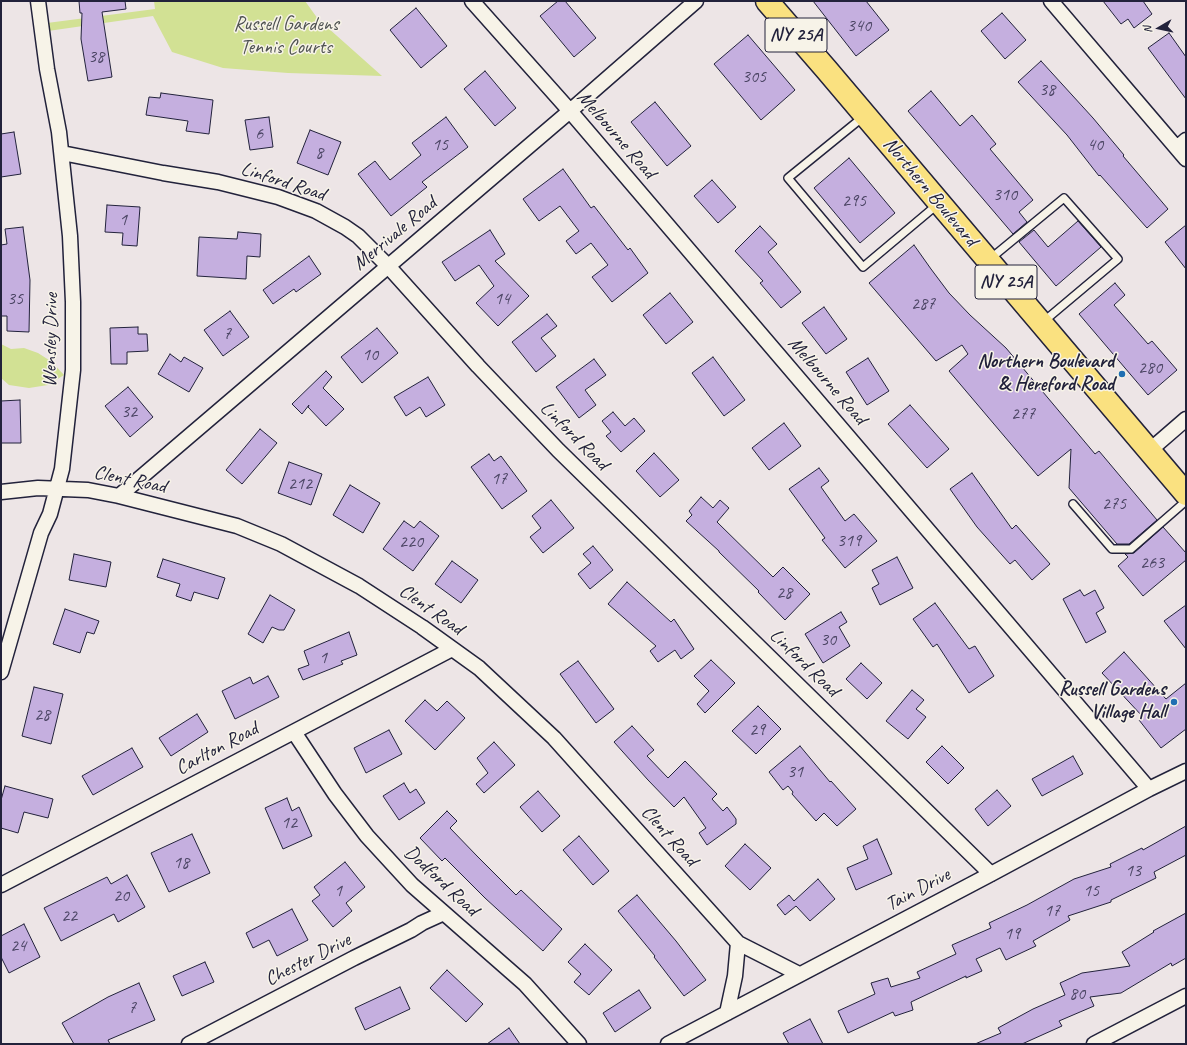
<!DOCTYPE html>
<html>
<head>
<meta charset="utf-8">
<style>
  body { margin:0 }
  #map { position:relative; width:1187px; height:1045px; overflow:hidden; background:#ede5e6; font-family:Caveat,sans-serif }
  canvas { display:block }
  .frame { position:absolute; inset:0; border:2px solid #22223b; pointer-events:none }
  .north { position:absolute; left:1139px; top:8px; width:40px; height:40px; -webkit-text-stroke:3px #f7f3e8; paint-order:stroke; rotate:261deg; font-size:11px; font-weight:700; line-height:16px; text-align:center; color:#22223b }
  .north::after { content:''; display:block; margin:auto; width:14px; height:18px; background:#22223b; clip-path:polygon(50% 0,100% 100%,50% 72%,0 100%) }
</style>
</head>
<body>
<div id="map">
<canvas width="1187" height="1045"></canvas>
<div class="frame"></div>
<div class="north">N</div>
</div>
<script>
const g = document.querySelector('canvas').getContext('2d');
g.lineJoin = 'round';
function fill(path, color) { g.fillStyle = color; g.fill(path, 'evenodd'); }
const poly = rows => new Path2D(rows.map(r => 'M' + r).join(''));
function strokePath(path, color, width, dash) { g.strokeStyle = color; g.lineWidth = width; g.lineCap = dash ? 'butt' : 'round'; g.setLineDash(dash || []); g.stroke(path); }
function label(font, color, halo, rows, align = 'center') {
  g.font = font + ' Caveat,sans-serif'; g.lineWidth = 3; g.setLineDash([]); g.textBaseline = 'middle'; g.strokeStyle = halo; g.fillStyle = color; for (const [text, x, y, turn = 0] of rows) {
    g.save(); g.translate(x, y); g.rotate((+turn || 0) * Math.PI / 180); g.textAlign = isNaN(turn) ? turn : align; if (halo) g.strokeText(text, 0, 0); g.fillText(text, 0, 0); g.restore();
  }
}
const green = poly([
  [154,1,305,1,318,19,382,76,288,73,223,68,172,52,153,16,48,31,47,23,155,9],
  [1,344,11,349,24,348,38,353,52,362,64,375,48,385,29,388,9,385,1,378]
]);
const building = poly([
  [79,1,125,1,126,9,102,12,112,77,88,81,81,39,82,13,80,13,79,1],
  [558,1,565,1,596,38,574,57,540,16,558,1],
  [813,1,866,1,889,30,856,56,813,1],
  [1103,1,1143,1,1152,14,1134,28,1128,19,1121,24,1103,1],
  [416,8,447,46,421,68,390,30,416,8],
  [1002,13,1026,40,1005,59,981,31,1002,13],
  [1169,33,1186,57,1186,99,1148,48,1169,33],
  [748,35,795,90,761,120,714,64,748,35],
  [1041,61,1093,118,1124,155,1123,156,1168,209,1147,228,1100,175,1099,176,1067,135,1018,82,1041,61],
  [485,71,516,108,495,126,464,89,485,71],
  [931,91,960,126,972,115,996,144,990,149,1033,200,1019,212,1027,222,1013,234,908,111,931,91],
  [161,93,213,100,209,134,186,131,188,121,146,115,149,97,160,98,161,93],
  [655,102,691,146,667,166,631,122,655,102],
  [269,117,273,147,250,150,245,120,269,117],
  [446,117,468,147,422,182,427,187,391,216,358,174,375,161,390,180,421,155,412,143,446,117],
  [310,130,341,142,328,175,297,163,310,130],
  [14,132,21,174,1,177,1,134,14,132],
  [849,158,895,213,860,243,814,188,849,158],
  [563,169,591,208,594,206,628,250,630,248,648,273,612,302,592,277,608,265,591,243,576,254,566,241,579,231,560,206,539,221,523,199,563,169],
  [712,180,736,207,718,223,694,196,712,180],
  [107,205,140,207,137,246,122,245,123,233,105,232,107,205],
  [1078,221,1101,247,1056,286,1019,242,1034,230,1048,247,1078,221],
  [1186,225,1186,269,1165,242,1186,225],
  [760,226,777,244,768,252,801,292,781,308,760,283,763,281,735,251,760,226],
  [23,227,30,280,29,332,7,331,7,316,1,316,1,245,7,244,5,229,23,227],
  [490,230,505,254,495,261,529,296,498,326,476,303,494,286,479,265,455,281,442,262,490,230],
  [238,232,261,234,260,257,247,256,246,279,197,276,199,237,237,239,238,232],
  [914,245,931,269,949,293,970,315,1006,348,1095,454,1099,451,1157,520,1129,544,1117,544,1069,488,1071,449,1038,476,949,371,968,354,962,345,936,361,869,283,914,245],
  [309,256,321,274,296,292,294,289,273,304,263,290,309,256],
  [1115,283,1125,295,1114,305,1148,344,1152,341,1177,370,1148,395,1079,314,1115,283],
  [670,293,693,322,666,344,643,315,670,293],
  [824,307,847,339,826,354,802,323,824,307],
  [230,311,249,337,223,356,204,330,230,311],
  [547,314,557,326,541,338,556,356,536,372,512,342,547,314],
  [138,327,138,334,147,334,148,351,127,352,127,364,111,364,110,328,138,327],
  [377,328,398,353,362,383,341,357,377,328],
  [170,354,181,362,184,357,203,368,189,392,158,374,170,354],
  [713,357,745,400,724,416,692,373,713,357],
  [868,358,889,391,867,405,846,372,868,358],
  [594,359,606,375,585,390,596,405,579,418,556,387,594,359],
  [326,371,332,377,323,388,344,409,326,426,308,407,309,405,302,414,292,404,326,371],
  [428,377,445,405,426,417,420,407,406,416,394,397,428,377],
  [128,387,153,417,130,437,105,406,128,387],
  [20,400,21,443,1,443,1,401,20,400],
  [910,405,949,449,927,468,888,424,910,405],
  [613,412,625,426,634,418,645,431,621,452,606,436,611,432,602,421,613,412],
  [784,423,801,446,769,470,752,448,784,423],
  [260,429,277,443,242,484,226,470,260,429],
  [654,453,679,480,660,497,636,471,654,453],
  [489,454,494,461,501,456,527,491,502,509,471,467,489,454],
  [289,462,322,474,311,505,278,493,289,462],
  [819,468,829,481,821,487,845,521,854,514,877,541,845,568,822,540,825,538,789,489,819,468],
  [972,473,1012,529,1016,525,1050,564,1032,580,1015,560,1010,564,977,527,950,489,972,473],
  [350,485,380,503,363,533,333,515,350,485],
  [701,497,713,508,720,500,729,508,717,522,773,577,783,567,810,594,785,620,758,592,759,591,719,552,719,551,686,521,692,515,689,511,701,497],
  [551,500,574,528,543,553,530,537,541,528,532,516,551,500],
  [404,521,414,528,420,521,439,536,413,571,383,549,404,521],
  [1163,527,1186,553,1186,560,1143,596,1118,566,1128,557,1125,554,1134,553,1163,527],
  [593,546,613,570,590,589,578,574,591,563,583,554,593,546],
  [74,554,111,562,106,587,69,580,74,554],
  [897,557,913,588,880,605,872,588,879,584,872,570,897,557],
  [163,559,225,578,218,599,194,592,191,601,176,596,180,584,157,577,163,559],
  [452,561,478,580,461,603,435,584,452,561],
  [627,582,671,622,674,619,694,649,681,659,675,650,658,662,650,651,656,646,608,604,627,582],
  [1080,590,1084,596,1095,590,1104,608,1096,613,1106,632,1086,643,1063,599,1080,590],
  [270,595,295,610,284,630,279,630,272,627,263,643,248,634,270,595],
  [935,603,969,649,975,646,994,676,969,693,937,644,933,647,913,619,935,603],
  [1186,605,1186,649,1164,621,1186,605],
  [65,609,99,621,94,634,87,632,80,653,53,644,65,609],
  [841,612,847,622,839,627,850,646,823,663,805,634,841,612],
  [349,632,357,655,341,661,343,664,303,680,298,669,309,665,304,651,349,632],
  [1124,652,1166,699,1186,683,1186,729,1161,748,1139,720,1143,717,1102,673,1124,652],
  [711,660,735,683,705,713,697,704,709,691,694,676,711,660],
  [578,661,614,709,596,723,560,674,578,661],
  [861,663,882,683,867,699,846,679,861,663],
  [268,676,279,697,235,719,222,691,250,677,253,684,268,676],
  [34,687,63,694,51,744,22,736,34,687],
  [912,690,924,700,916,709,926,717,908,739,886,721,912,690],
  [425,700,437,711,447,701,465,718,435,750,405,721,425,700],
  [758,706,781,729,756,754,732,731,758,706],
  [197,714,208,732,171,756,159,738,197,714],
  [632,726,654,750,647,756,668,778,685,761,717,794,712,799,723,811,727,807,736,819,736,824,707,845,699,833,706,828,684,797,674,807,648,780,614,742,632,726],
  [389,730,402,754,366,773,354,748,389,730],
  [494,742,515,765,484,793,476,784,488,773,477,758,494,742],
  [800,746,830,782,831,781,856,809,837,826,824,813,816,821,792,794,793,792,788,786,783,790,769,772,800,746],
  [942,746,964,768,948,784,926,762,942,746],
  [132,748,143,767,93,795,82,776,132,748],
  [1073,756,1083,774,1042,796,1032,779,1073,756],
  [404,783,410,793,416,789,425,803,399,820,383,796,404,783],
  [5,786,53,799,48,818,24,812,18,833,1,828,1,800,5,786],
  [997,790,1011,806,988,826,975,809,997,790],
  [538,791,560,816,542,832,520,807,538,791],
  [287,798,292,811,299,807,312,836,283,849,265,808,287,798],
  [447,811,457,821,450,828,477,856,516,895,521,890,562,929,543,951,485,898,445,858,442,861,420,838,447,811],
  [1186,826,1186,855,1154,872,1156,878,1111,900,1111,902,1068,916,1070,920,1033,941,1036,946,1006,960,1000,948,976,959,982,971,966,978,966,976,911,1002,913,1010,895,1016,893,1012,848,1033,838,1011,875,994,871,983,888,978,891,987,920,978,917,972,956,954,952,945,991,928,989,923,1027,905,1074,879,1111,867,1110,864,1142,848,1143,850,1186,826],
  [192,834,210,873,169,892,151,853,192,834],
  [579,836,609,871,593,885,563,850,579,836],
  [877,839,892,874,856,890,847,868,868,859,863,846,877,839],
  [745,844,771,868,750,890,725,866,745,844],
  [345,862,365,887,346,903,352,911,333,927,312,901,320,895,314,887,345,862],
  [127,875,145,907,118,922,114,914,61,941,44,908,107,877,111,884,127,875],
  [818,879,835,899,810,921,796,906,785,915,777,905,789,895,794,901,818,879],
  [637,895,676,941,706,980,684,996,654,957,655,956,618,911,637,895],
  [292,909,308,940,277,956,269,940,253,948,246,933,292,909],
  [1186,913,1186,958,1172,966,1171,963,1121,993,1090,997,1094,1006,1059,1021,1062,1026,1022,1044,975,1044,1001,1033,998,1028,1033,1009,1065,995,1060,983,1082,973,1130,966,1122,952,1154,932,1153,931,1186,913],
  [24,924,40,957,9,973,1,957,1,936,24,924],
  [585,944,612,970,589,995,574,982,581,974,568,962,585,944],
  [205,962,214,982,182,996,173,976,205,962],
  [447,970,483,1004,466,1022,430,988,447,970],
  [139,983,155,1020,108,1040,110,1044,74,1044,62,1023,108,997,139,983],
  [400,987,410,1009,365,1030,355,1008,400,987],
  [639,990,651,1008,615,1032,603,1013,639,990],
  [810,1019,823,1044,789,1044,783,1033,810,1019],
  [509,1028,520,1044,487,1044,509,1028]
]);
const lane = poly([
  [863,117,788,178,863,267,938,204],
  [990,259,1064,198,1118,259,1043,322],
  [1073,504,1112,549,1131,549,1186,501]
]);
const street = poly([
  [472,1,570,111,1149,789],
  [1051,1,1186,159],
  [1177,148,1186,140],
  [62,153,163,173,218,182,278,197,316,211,345,227,358,236,388,266,478,366,558,450,991,874],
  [1149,451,1186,419],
  [1,492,38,488,88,490,119,496,237,526,281,544,359,586,422,627,479,668,554,738,738,943,799,974],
  [119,496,570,111,696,1],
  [1,672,41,533,50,514,62,469,73,370,73,302,70,236,59,132,47,69,38,1],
  [294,732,335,794,367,836,412,885,525,984,579,1044],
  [1,885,452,649],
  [727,1013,735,976,738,943],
  [189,1044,354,958,411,930,422,923,444,913],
  [668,1044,991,874,1149,789,1186,771],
  [1094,1044,1186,996]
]);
const primary = poly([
  [767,1,826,69,1186,494]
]);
const markers = [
  [1122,374,4,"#1f6fb2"],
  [1174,702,4,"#1f6fb2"]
];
const numberNames = [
  ["340",859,26],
  ["38",96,57],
  ["305",754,77],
  ["38",1047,90],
  ["6",259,134],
  ["15",440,145],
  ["40",1095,145],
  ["8",319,153],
  ["310",1005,195],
  ["295",854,201],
  ["1",123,220],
  ["35",15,299],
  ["14",502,299],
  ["287",923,304],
  ["7",227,334],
  ["10",370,355],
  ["280",1150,368],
  ["32",129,412],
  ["277",1023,414],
  ["17",499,479],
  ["212",300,484],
  ["275",1114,504],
  ["319",849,541],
  ["220",411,542],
  ["263",1152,563],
  ["28",784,593],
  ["30",828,640],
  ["1",323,658],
  ["28",42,715],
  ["29",757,730],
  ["31",795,772],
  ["12",289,823],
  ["18",181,863],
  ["13",1133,871],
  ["1",338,891],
  ["15",1091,891],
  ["20",121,896],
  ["17",1052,911],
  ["22",69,916],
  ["19",1012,934],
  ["24",18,946],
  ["80",1077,994],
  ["7",132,1008]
];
const shields = [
  [796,35,62],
  [1006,282,62]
];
const shieldNames = [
  ["NY 25A",796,35],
  ["NY 25A",1006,282]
];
const parkNames = [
  ["Russell Gardens",286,25],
  ["Tennis Courts",286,48]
];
const streetNames = [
  ["Melbourne Road",616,135,49],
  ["Linford Road",283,182,18],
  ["Northern Boulevard",930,192,50],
  ["Merrivale Road",395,234,-40],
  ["Wensley Drive",51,340,-89],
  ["Melbourne Road",827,381,49],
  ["Linford Road",574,436,45],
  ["Clent Road",130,480,12],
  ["Clent Road",431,610,35],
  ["Linford Road",804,663,44],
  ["Carlton Road",217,749,-28],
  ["Clent Road",669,836,48],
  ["Dodford Road",441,881,43],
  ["Tain Drive",918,890,-28],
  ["Chester Drive",308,960,-27]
];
const poiNames = [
  ["Northern Boulevard",1114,362],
  ["& Hereford Road",1114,385],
  ["Russell Gardens",1166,690],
  ["Village Hall",1166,713]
];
fill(green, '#d2e194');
fill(building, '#c5afdf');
strokePath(building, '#22223b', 1);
strokePath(lane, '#22223b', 10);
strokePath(street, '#22223b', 17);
strokePath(primary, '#22223b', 25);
strokePath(lane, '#f7f3e8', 7);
strokePath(street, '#f7f3e8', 14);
strokePath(primary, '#fae180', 22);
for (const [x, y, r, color] of markers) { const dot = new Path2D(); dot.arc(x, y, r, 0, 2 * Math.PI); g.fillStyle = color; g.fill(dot); strokePath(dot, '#f7f3e8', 1.5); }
label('18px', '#4b4564', null, numberNames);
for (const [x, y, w] of shields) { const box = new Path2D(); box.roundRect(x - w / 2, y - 17, w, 34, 3); g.fillStyle = '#f7f3e8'; g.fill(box); strokePath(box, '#22223b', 1); }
label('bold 19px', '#22223b', null, shieldNames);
label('20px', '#4e5251', '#f7f3e8', parkNames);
label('20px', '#22223b', '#f7f3e8', streetNames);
label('bold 20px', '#22223b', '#f7f3e8', poiNames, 'right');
</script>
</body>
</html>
